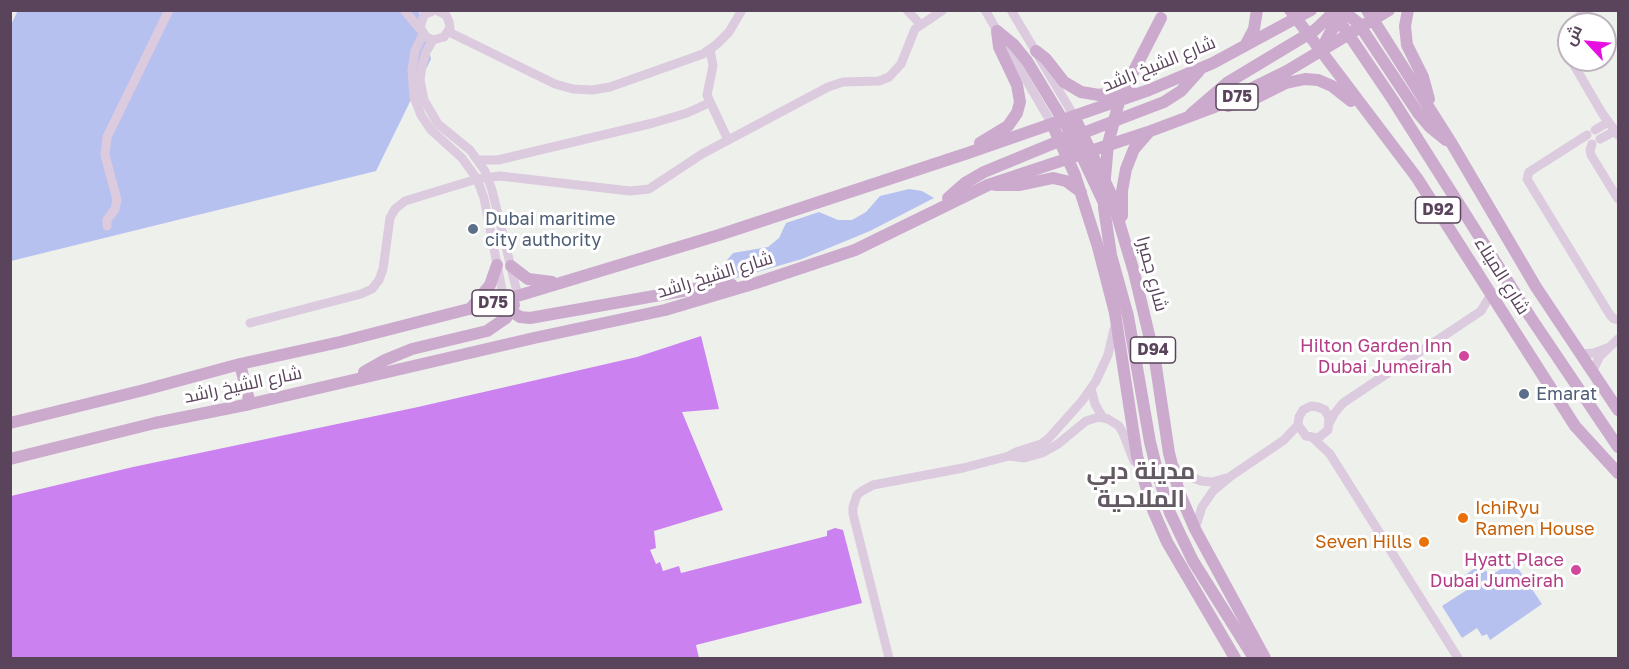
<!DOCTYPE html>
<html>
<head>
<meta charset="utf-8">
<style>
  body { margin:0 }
  #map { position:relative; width:1629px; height:669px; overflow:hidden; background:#eef0ec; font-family:"Golos Text",Cairo,sans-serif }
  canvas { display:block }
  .frame { position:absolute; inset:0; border:12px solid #59445b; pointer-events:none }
  .north { position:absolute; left:1557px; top:12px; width:60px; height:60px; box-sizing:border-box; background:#fff; border:2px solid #bdb4bd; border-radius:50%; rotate:296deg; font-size:16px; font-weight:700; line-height:24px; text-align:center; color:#59445b }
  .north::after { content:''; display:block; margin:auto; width:21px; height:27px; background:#e610e2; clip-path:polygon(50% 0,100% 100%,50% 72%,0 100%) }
</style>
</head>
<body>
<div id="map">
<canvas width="1629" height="669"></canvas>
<div class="frame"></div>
<div class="north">ش</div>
</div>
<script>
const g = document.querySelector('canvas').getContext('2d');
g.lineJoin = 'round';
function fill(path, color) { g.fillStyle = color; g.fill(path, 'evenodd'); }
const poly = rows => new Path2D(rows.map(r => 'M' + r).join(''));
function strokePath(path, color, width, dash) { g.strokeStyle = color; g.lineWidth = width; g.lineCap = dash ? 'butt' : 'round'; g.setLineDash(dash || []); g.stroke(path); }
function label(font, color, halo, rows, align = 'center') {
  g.font = font + ' "Golos Text",Cairo,sans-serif'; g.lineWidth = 6; g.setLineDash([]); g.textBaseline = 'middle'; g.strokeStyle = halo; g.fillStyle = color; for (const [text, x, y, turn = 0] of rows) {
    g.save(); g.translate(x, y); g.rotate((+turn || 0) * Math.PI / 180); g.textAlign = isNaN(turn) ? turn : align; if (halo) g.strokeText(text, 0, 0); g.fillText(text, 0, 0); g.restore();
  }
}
const green = poly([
  [18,10,419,11,431,59,376,171,11,261,10,27],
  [909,189,922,191,934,198,870,231,802,259,733,279,726,278,722,274,722,266,733,253,768,247,779,238,786,223,819,212,838,220,852,220,866,212,880,196],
  [1513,561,1542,604,1490,640,1487,634,1482,636,1477,628,1462,638,1442,606,1470,588,1462,577,1481,564,1490,576]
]);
const water = poly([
  [701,336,719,409,682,412,723,510,654,531,656,548,650,550,656,564,660,562,663,571,679,566,681,573,827,536,827,531,835,528,843,530,862,603,696,645,699,658,11,658,11,496,133,467,418,407,637,357]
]);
const minor = poly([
  [404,10,420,29],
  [435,10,424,15,420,27,426,37,433,40,444,37,450,28,449,22,446,15,436,10],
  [907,10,920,24],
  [985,10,1052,124],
  [1011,10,1074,116],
  [449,32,555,84,573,89,592,90,610,87,703,54,717,44,729,32,742,10],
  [423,34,415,51,412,70,414,97,421,115,431,130,462,158,477,179,484,198,504,300],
  [433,40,426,52,422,66,420,80,424,100,438,124,470,150,485,171,492,190,518,296],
  [710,49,713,66,707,95,728,140],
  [1569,56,1563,42,1565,29,1571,22,1588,10],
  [1571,60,1602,113,1618,135],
  [1595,130,1608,122],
  [1587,135,1529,172,1527,179,1610,315,1614,319,1618,320],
  [1600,139,1615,131],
  [1592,144,1590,150,1591,155,1618,199],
  [479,160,498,160,653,123,687,113,709,103],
  [107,226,107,220,115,209,117,200,105,155,107,137,169,10],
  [250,323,361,294,372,289,379,280,383,269,390,218,395,209,405,201,477,179,500,176,630,191,649,189,702,154,828,87,843,82,879,81,889,77,901,64,915,29,943,10],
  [1580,354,1594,353,1607,348],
  [1592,372,1600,356,1618,339],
  [1091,389,1095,404,1103,418],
  [1330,422,1334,414,1343,403,1481,311,1491,294],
  [1313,438,1330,454,1458,658],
  [1009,456,1024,458,1042,453,1058,444,1086,421,1099,417,1108,419,1119,426,1123,433,1134,461],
  [1171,464,1184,474,1201,481,1212,482,1226,478],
  [1195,529,1202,507,1213,491,1231,476,1284,440,1298,425,1299,417,1303,410,1311,406,1318,407,1325,410,1329,418,1328,430,1318,438,1306,436,1298,425],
  [889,658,853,514,853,507,857,495,862,491,873,485,963,468,1009,456,1016,452,1041,444,1049,438,1082,401,1096,381,1108,355,1114,329]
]);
const major = poly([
  [1290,10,1417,178,1575,426,1618,473],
  [1342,10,1358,23,1418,113,1430,127,1446,140],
  [1367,10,1452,144,1536,287,1618,410],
  [1408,10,1405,26,1407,45,1423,77,1429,99],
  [997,31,1014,45,1027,61,1067,127],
  [1245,46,1254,29,1257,10],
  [1321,50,1331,31,1345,15],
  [1036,51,1046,59,1064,82,1081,92,1099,95,1130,90],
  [1228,106,1256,98,1286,83,1305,79,1318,80,1332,86,1351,101],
  [1191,114,1227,83,1315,30,1336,10],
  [1074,116,1110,192,1134,272,1155,360,1169,453,1179,492,1195,529,1265,658],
  [1052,124,1075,175,1098,247,1115,313,1137,456,1153,510,1167,542,1235,658],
  [980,143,1008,126,1017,113,1020,102,1017,85,999,47,997,31],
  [1078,148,1104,203],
  [1069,158,1074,142,1083,133,1164,102,1181,91,1199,71],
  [995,185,1020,185,1053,178,1066,181,1081,192],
  [948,198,965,183,984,172,1064,139,1073,127,1074,116],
  [1122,216,1122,191,1126,169,1134,149,1148,133],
  [511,266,528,279,552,282],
  [504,300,511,311,520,317,530,318,694,289,732,285],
  [470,309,490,285,497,265],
  [1529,315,1618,447],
  [240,364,250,404],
  [364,372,385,360,412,349,487,331,506,318,514,305],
  [10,423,144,390,240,364,340,342,504,300,719,235,968,153,1149,90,1213,63,1311,10],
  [10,459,155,423,250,404,534,338,665,310,756,283,855,250,988,185,1148,132,1212,108,1287,71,1389,10],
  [1159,478,1170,513,1193,561,1254,658]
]);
const majorBridge = poly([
  [1332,10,1393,100,1529,315],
  [1159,478,1150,442,1128,316,1111,255,1104,208,1104,189,1108,144,1120,98,1161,18]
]);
const markers = [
  [473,229,6,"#5c6f8a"],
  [1464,356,6,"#d1479c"],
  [1524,394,6,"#5c6f8a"],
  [1463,518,6,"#e8710a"],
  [1424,542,6,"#e8710a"],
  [1576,570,6,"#d1479c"]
];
const shields = [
  [1237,97,42],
  [1438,210,45],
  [493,303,42],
  [1153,350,45]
];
const shieldNames = [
  ["D75",1237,97],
  ["D92",1438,210],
  ["D75",493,303],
  ["D94",1153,350]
];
const streetNames = [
  ["شارع الشيخ راشد",1159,64,-22],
  ["شارع جميرا",1152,274,75],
  ["شارع الشيخ راشد",715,275,-17],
  ["شارع الميناء",1502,276,58],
  ["شارع الشيخ راشد",243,385,-12]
];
const serviceNames = [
  ["Dubai maritime",485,219],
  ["city authority",485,240],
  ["Emarat",1536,394]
];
const hotelNames = [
  ["Hilton Garden Inn",1452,346],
  ["Dubai Jumeirah",1452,367],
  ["Hyatt Place",1564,560],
  ["Dubai Jumeirah",1564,581]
];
const foodNames = [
  ["IchiRyu",1475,508],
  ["Ramen House",1475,529],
  ["Seven Hills",1412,542,"right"]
];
const districtNames = [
  ["مدينة دبي",1141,471],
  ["الملاحية",1141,499]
];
fill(green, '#b7c1f0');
fill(water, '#cb82f0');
strokePath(minor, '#dccade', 9);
strokePath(major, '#ccaace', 12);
strokePath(majorBridge, '#ccaace', 12);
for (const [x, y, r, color] of markers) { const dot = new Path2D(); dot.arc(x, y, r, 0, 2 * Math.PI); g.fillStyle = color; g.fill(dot); strokePath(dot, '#fff', 2); }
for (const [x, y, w] of shields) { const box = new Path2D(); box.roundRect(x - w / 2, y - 13, w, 26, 4.5); g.fillStyle = '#fff'; g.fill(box); strokePath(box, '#59445b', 1.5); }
label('bold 16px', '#59445b', null, shieldNames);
label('18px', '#59445b', '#fff', streetNames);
label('18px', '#4e5e75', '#fff', serviceNames, 'left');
label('18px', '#b23c85', '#fff', hotelNames, 'right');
label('18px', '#c56008', '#fff', foodNames, 'left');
label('bold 24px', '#625962', '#fff', districtNames);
</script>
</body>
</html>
